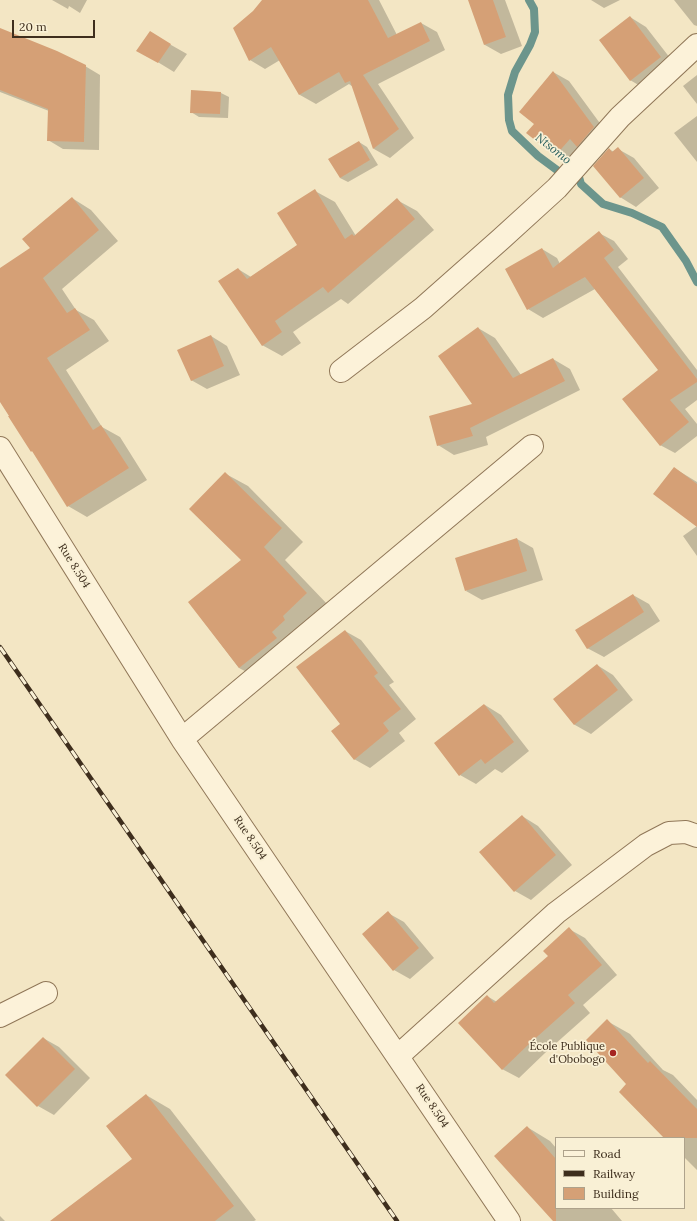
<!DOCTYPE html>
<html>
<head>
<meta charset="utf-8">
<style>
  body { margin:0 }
  #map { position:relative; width:697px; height:1221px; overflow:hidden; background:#f3e6c4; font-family:Lora,serif }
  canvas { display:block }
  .legend { position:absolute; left:555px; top:1137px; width:130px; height:72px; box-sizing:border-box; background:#f9f0d5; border:1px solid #aea28b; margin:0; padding:5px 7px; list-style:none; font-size:12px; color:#3e2e1d }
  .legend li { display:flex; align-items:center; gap:8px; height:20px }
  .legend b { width:20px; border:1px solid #aea28b }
  .scale { position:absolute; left:12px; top:20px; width:83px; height:18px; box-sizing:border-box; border:2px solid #3e2e1d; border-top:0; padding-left:5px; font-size:12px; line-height:14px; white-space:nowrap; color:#3e2e1d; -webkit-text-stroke:3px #f9f0d5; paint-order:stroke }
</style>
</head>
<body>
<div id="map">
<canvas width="697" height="1221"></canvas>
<ul class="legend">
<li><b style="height:5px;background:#fcf2d9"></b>Road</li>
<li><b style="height:5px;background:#3e2e1d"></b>Railway</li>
<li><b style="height:11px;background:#d5a076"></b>Building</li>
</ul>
<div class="scale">20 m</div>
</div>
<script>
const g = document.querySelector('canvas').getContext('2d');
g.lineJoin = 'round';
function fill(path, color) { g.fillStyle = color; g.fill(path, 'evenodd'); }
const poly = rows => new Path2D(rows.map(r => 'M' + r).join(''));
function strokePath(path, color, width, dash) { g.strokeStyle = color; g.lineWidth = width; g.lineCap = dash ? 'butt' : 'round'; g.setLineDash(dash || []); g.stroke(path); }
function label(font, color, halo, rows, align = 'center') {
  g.font = font + ' Lora,serif'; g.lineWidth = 3.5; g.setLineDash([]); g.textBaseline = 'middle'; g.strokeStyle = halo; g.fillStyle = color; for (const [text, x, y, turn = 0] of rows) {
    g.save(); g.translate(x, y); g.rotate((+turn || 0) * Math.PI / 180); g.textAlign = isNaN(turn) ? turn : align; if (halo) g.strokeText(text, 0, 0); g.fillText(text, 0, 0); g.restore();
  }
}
const shadow = poly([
  [52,0,87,0,80,13,69,6,68,9],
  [264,0,379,0,397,35,421,23,437,32,445,50,378,84,414,138,390,158,374,149,353,87,349,84,316,104,300,95,280,60,265,69,250,60,254,12],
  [469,0,505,0,522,46,501,54,485,45],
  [591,0,620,0,604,8],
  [674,0,697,0,697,26,694,25],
  [630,17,646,27,677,67,647,90,630,80],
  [0,29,85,66,100,75,99,150,63,149,48,140,49,111,0,92],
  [150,33,187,54,174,72,138,50],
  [553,72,569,81,610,137,572,164,556,155,535,124],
  [697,75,697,104,683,86],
  [192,91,221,93,229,97,228,118,199,117,191,112],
  [697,116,697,162,674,133],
  [359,142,367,147,378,165,348,182,340,178],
  [609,149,614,152,618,149,634,158,659,188,636,207,620,197],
  [315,191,335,202,356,236,397,200,417,211,434,230,348,304,341,299,293,332,301,343,282,356,262,345,238,269,251,277,298,245],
  [72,198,91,210,118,241,62,289,76,310,94,320,109,341,66,370,102,427,120,437,147,480,87,517,68,506,0,401,0,269,31,248],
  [599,233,614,241,628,259,618,267,697,370,697,400,685,409,697,424,697,436,675,453,660,445,660,371,595,289,543,318,528,309,542,249,557,258,560,264],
  [478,328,495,338,521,375,553,359,570,369,580,390,486,437,488,445,454,455,438,445,473,404],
  [211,336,227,346,240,375,207,389,191,380],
  [674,468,697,482,697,556,683,536,697,526],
  [226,474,248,486,303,542,285,560,329,606,262,680,239,668,189,602,243,560],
  [517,539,533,548,543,580,482,600,466,591],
  [633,595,649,604,660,621,604,657,587,648],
  [345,631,361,640,394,682,389,685,416,719,399,733,405,741,370,768,354,759,341,724],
  [597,665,613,675,633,700,591,734,575,725,554,699],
  [485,705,501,715,529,751,502,773,495,769,476,784,460,775],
  [522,816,538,826,572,865,531,900,515,891],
  [388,913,404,922,434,958,410,979,394,970],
  [569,929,585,938,617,975,583,1005,590,1013,545,1053,519,1078,502,1069,487,996,497,1002,550,957],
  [607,1021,630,1034,663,1070,673,1075,697,1100,697,1170,684,1157,684,1138,666,1138,628,1084],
  [43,1038,59,1047,90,1078,54,1115,38,1106],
  [146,1095,170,1109,256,1220,254,1221,64,1221,134,1159],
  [527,1127,550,1141,556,1148,556,1208,611,1208,622,1221,555,1221],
  [0,1216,5,1221,0,1221]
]);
const stream = poly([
  [529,0,534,9,535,32,530,45,515,72,508,95,509,120,512,131,538,156,561,173,579,177,581,184,603,204,632,213,662,227,686,261,697,282]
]);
const building = poly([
  [262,0,368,0,388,38,421,22,430,41,363,75,399,129,373,149,350,81,345,83,339,72,299,95,271,47,249,61,233,28,253,11],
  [468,0,493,0,506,37,484,45],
  [630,16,661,57,630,81,599,40],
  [0,28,57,51,86,65,84,142,47,141,48,109,0,90],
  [150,31,171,44,158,63,136,51],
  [553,71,594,127,577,147,570,139,555,156,526,133,534,124,519,112],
  [191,90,221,92,220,114,190,113],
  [359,141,370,160,340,178,328,159],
  [618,147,644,178,620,198,593,166,609,148,612,152],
  [315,189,345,239,352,234,354,236,397,198,415,219,328,293,323,287,275,321,282,332,262,346,218,281,238,268,247,279,297,245,277,213],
  [72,197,99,230,43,278,67,313,75,308,90,330,47,358,93,430,101,425,129,468,67,507,32,451,31,452,8,416,9,416,0,402,0,268,30,248,22,239],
  [599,231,614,250,604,258,697,379,697,382,670,400,689,422,660,446,622,399,658,370,585,277,527,310,505,269,542,248,553,268],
  [478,327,513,378,553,358,565,381,470,428,473,436,437,446,429,416,472,404,438,356],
  [211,335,224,366,191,381,177,350],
  [674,467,697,484,697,527,653,494],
  [225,472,282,528,264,547,307,593,283,616,285,620,272,632,277,638,239,668,188,602,241,560,189,509],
  [517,538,527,571,465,591,455,558],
  [633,594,644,612,587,649,575,630],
  [345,630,378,673,374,676,401,709,383,723,389,731,354,760,331,731,340,724,296,667],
  [597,664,618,690,574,725,553,699],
  [484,704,514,742,485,764,481,759,459,776,434,743],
  [522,815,556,855,514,892,479,852],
  [388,911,419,948,393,971,362,934],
  [569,927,602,965,568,995,575,1003,529,1044,502,1070,458,1023,487,995,494,1003,548,956,543,951],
  [607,1019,648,1063,650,1061,697,1109,697,1138,664,1138,619,1092,626,1084,586,1040],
  [43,1037,75,1069,37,1107,5,1075],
  [146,1094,234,1206,215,1221,50,1221,132,1159,106,1126],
  [527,1126,556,1159,556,1221,553,1221,494,1156]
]);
const minor = poly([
  [341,371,423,308,501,239,557,188,620,117,697,45],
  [0,448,182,739,509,1221],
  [182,739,532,446],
  [0,1016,46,993],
  [398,1056,556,913,646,845,669,833,686,832,697,836]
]);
const rail = poly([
  [0,647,397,1221]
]);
const markers = [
  [613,1053,4,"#a62421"]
];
const streetNames = [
  ["Rue 8.504",74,566,58],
  ["Rue 8.504",250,838,56],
  ["Rue 8.504",432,1106,56]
];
const poiNames = [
  ["École Publique",605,1047],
  ["d'Obobogo",605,1060]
];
const waterNames = [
  ["Ntsomo",553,149,38]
];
fill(shadow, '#0003');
strokePath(stream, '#6c958c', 8);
fill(building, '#d5a076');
strokePath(minor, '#907758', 24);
strokePath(minor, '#fcf2d9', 22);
strokePath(rail, '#3e2e1d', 4.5);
strokePath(rail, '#f9f0d5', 3, [9]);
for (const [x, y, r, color] of markers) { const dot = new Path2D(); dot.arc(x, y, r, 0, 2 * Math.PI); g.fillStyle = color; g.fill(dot); strokePath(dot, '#f9f0d5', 1.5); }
label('11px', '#3e2e1d', '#f9f0d5', streetNames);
label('11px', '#3e2e1d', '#f9f0d5', poiNames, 'right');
label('italic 12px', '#2b605e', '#f9f0d5', waterNames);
</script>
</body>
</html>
